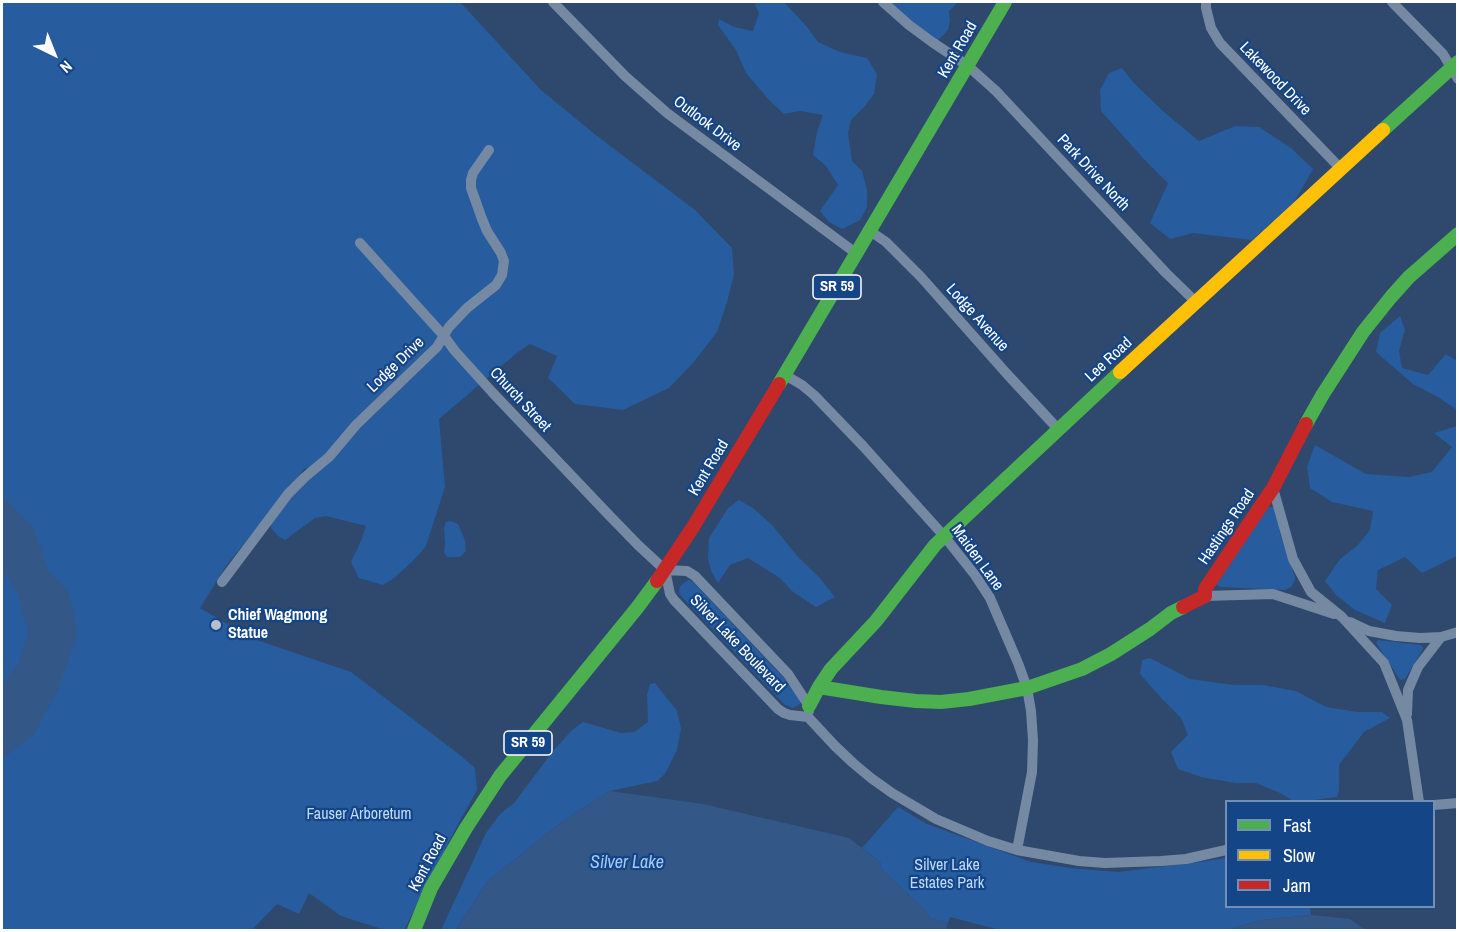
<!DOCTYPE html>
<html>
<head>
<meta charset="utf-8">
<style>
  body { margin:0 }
  #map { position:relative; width:1459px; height:932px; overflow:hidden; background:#2e496d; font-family:"Archivo Narrow",sans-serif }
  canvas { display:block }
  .frame { position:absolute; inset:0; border:3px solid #fff; pointer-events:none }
  .legend { position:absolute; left:1225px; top:800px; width:210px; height:108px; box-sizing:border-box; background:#144587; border:2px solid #728fb7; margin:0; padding:8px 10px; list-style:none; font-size:18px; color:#fff }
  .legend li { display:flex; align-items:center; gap:12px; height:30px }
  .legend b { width:30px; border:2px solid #728fb7 }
  .north { position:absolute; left:24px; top:24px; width:60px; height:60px; -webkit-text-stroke:4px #144587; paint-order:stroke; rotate:137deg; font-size:16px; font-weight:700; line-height:24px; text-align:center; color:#fff }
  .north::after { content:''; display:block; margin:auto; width:21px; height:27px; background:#fff; clip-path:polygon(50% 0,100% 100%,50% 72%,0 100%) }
</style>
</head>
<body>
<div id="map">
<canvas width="1459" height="932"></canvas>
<div class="frame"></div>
<ul class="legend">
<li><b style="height:8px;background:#4caf50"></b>Fast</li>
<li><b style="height:8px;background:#ffc107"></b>Slow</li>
<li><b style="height:8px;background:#c62828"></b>Jam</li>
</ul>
<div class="north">N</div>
</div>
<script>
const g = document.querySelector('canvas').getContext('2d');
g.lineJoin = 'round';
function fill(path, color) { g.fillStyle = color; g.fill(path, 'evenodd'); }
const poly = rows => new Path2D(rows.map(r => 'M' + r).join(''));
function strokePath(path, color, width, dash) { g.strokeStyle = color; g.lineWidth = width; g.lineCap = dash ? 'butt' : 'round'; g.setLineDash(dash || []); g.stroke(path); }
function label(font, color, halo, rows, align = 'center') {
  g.font = font + ' "Archivo Narrow",sans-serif'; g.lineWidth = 4.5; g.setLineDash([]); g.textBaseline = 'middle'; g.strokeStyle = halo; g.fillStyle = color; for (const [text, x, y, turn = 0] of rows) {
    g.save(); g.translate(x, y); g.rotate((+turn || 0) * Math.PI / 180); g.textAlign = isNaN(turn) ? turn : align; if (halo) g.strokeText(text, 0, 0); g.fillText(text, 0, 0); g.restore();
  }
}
const green = poly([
  [2,2,460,2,541,90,597,136,695,210,732,248,734,275,727,302,717,332,693,363,669,388,623,410,575,404,548,378,557,356,530,344,518,352,439,419,445,487,426,546,414,560,394,578,383,585,359,578,351,562,361,541,366,526,326,516,315,518,285,540,278,536,271,528,271,521,312,472,305,468,226,566,200,608,251,638,351,672,460,755,475,768,477,790,458,824,404,930,385,930,341,916,309,893,299,914,277,904,252,930,2,930],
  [757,2,784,2,808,28,818,42,840,52,867,58,877,74,874,94,864,107,851,120,848,133,852,161,862,171,867,190,867,207,860,220,842,229,829,222,820,211,838,185,826,166,813,155,817,132,823,115,800,111,784,114,769,100,746,73,736,50,718,25,719,19,734,27,753,31,759,13,755,5],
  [886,2,958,2,949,11,950,20,948,30,938,40,899,17],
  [1122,68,1133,82,1164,112,1199,141,1235,126,1259,127,1291,148,1313,169,1294,202,1252,240,1193,233,1170,239,1150,223,1168,183,1142,157,1101,111,1100,90,1109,73],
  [1400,316,1405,330,1399,351,1402,368,1428,375,1446,354,1457,361,1457,410,1438,397,1413,384,1376,352,1380,333],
  [1457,426,1457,556,1422,573,1405,557,1378,570,1376,589,1392,605,1385,623,1355,610,1336,595,1325,581,1340,559,1357,546,1370,530,1373,511,1332,502,1310,488,1307,467,1315,445,1366,474,1409,477,1432,472,1452,447,1434,433],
  [739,500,753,508,773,526,798,557,819,577,835,597,816,607,793,592,780,578,748,558,730,565,718,583,711,571,708,558,709,538,728,508],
  [1267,507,1274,507,1278,515,1280,534,1295,577,1295,581,1291,587,1285,590,1221,587,1216,585],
  [450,521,458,524,465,540,466,551,460,557,447,557,444,552,445,544,444,528,446,522],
  [689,580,693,582,800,695,801,700,800,704,793,708,785,705,682,597,679,593,680,586,685,582],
  [1378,640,1420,645,1423,647,1423,649,1405,679,1401,680,1399,678,1376,643],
  [1150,658,1190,679,1234,685,1263,685,1296,691,1326,707,1357,712,1382,712,1390,718,1364,732,1339,765,1339,790,1337,797,1306,801,1293,801,1280,793,1256,783,1235,783,1201,777,1178,769,1171,752,1188,735,1181,718,1161,698,1140,674,1142,660],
  [655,683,677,711,681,728,677,750,665,774,657,781,610,791,563,821,488,881,456,930,441,930,486,833,500,814,514,803,553,751,572,730,583,722,621,733,634,732,648,722,647,695,650,684],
  [898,807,927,824,1031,862,1070,868,1118,872,1207,861,1226,858,1226,906,1310,907,1311,915,1262,920,1226,930,1009,930,1003,929,1002,930,1000,930,950,917,948,923,930,918,927,912,880,868,881,863,862,848]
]);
const water = poly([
  [2,495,33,527,49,571,68,590,78,633,58,690,34,735,2,759,2,685,19,662,28,632,17,593,2,569],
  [610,791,703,804,849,838,881,863,880,868,927,912,930,918,948,923,946,930,456,930,488,881,563,821],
  [1311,915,1350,919,1365,930,1226,930,1262,920]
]);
const street = poly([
  [553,2,625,76,667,113,857,254],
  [883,2,909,25,932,42,968,66,996,91,1166,273,1196,302],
  [1206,2,1206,8,1211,28,1220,43,1340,168],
  [1392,2,1443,54,1458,79],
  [870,231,886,242,921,277,1007,374,1058,429],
  [360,243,444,336,455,351,492,392,606,512,638,545,665,570],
  [785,375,802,385,814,395,863,446,944,536,975,575,990,598,1018,663,1027,688,1031,711,1033,740,1032,772,1017,850],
  [1273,488,1293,559,1311,592,1342,617,1384,663,1407,720,1419,802],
  [665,570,670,594,674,600,778,709,784,713,790,715,808,717,835,746,853,763,871,778,892,793,936,819,988,841,1017,850,1079,861,1105,863,1161,861,1186,859,1226,850],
  [665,570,687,571,695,576,788,674,809,706,809,711],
  [222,582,288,494,305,477,329,457,356,425,437,347,449,327,467,308,496,285,502,275,504,261,501,253,487,231,482,219,471,188,471,180,473,173,489,150],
  [1205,596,1273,594,1334,614],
  [1350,622,1369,631,1396,636,1420,638,1441,637,1458,632],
  [1407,714,1408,690,1418,667,1441,637],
  [1434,805,1458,803]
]);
const fast = poly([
  [1383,130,1458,62],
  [779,384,1005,2],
  [1306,424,1323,394,1363,332,1391,297,1409,277,1458,234],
  [819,687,881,697,916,701,941,702,969,699,1027,688,1082,669,1111,654,1150,629,1171,613,1183,607],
  [809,706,819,687,831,669,876,621,935,545,1120,372],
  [414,930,431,888,466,828,500,776,637,608,657,581]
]);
const slow = poly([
  [1120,372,1383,130]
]);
const jam = poly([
  [657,581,693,527,779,384],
  [1183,607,1205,596,1205,589,1273,488,1306,424]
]);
const markers = [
  [216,625,6,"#b6bfcc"]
];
const shields = [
  [837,287,48],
  [528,743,48]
];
const shieldNames = [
  ["SR 59",837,287],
  ["SR 59",528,743]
];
const streetNames = [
  ["Kent Road",958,50,-60],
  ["Lakewood Drive",1275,79,46],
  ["Outlook Drive",707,124,37],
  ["Park Drive North",1093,173,47],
  ["Lodge Avenue",977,318,48],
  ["Lee Road",1109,360,-43],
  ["Lodge Drive",396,365,-44],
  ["Church Street",520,400,47],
  ["Kent Road",709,468,-59],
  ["Hastings Road",1227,527,-56],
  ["Maiden Lane",977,558,54],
  ["Silver Lake Boulevard",737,644,46],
  ["Kent Road",428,863,-62]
];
const poiNames = [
  ["Chief Wagmong",228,616],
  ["Statue",228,634]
];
const parkNames = [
  ["Fauser Arboretum",359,815],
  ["Silver Lake",947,866],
  ["Estates Park",947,884]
];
const waterNames = [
  ["Silver Lake",627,863]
];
fill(green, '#275c9e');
fill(water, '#335887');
strokePath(street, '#7589a3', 10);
strokePath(fast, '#4caf50', 14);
strokePath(slow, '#ffc107', 14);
strokePath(jam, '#c62828', 14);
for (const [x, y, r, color] of markers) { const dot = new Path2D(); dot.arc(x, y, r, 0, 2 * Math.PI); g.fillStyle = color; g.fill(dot); strokePath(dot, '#144587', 2); }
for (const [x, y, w] of shields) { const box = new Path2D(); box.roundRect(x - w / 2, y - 12, w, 24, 4.5); g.fillStyle = '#144587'; g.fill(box); strokePath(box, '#fff', 1.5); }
label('bold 15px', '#fff', null, shieldNames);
label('16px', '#fff', '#144587', streetNames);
label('bold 16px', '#fff', '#144587', poiNames, 'left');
label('16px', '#bfdafb', '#144587', parkNames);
label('italic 18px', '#a4c9f7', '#144587', waterNames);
</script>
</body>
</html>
